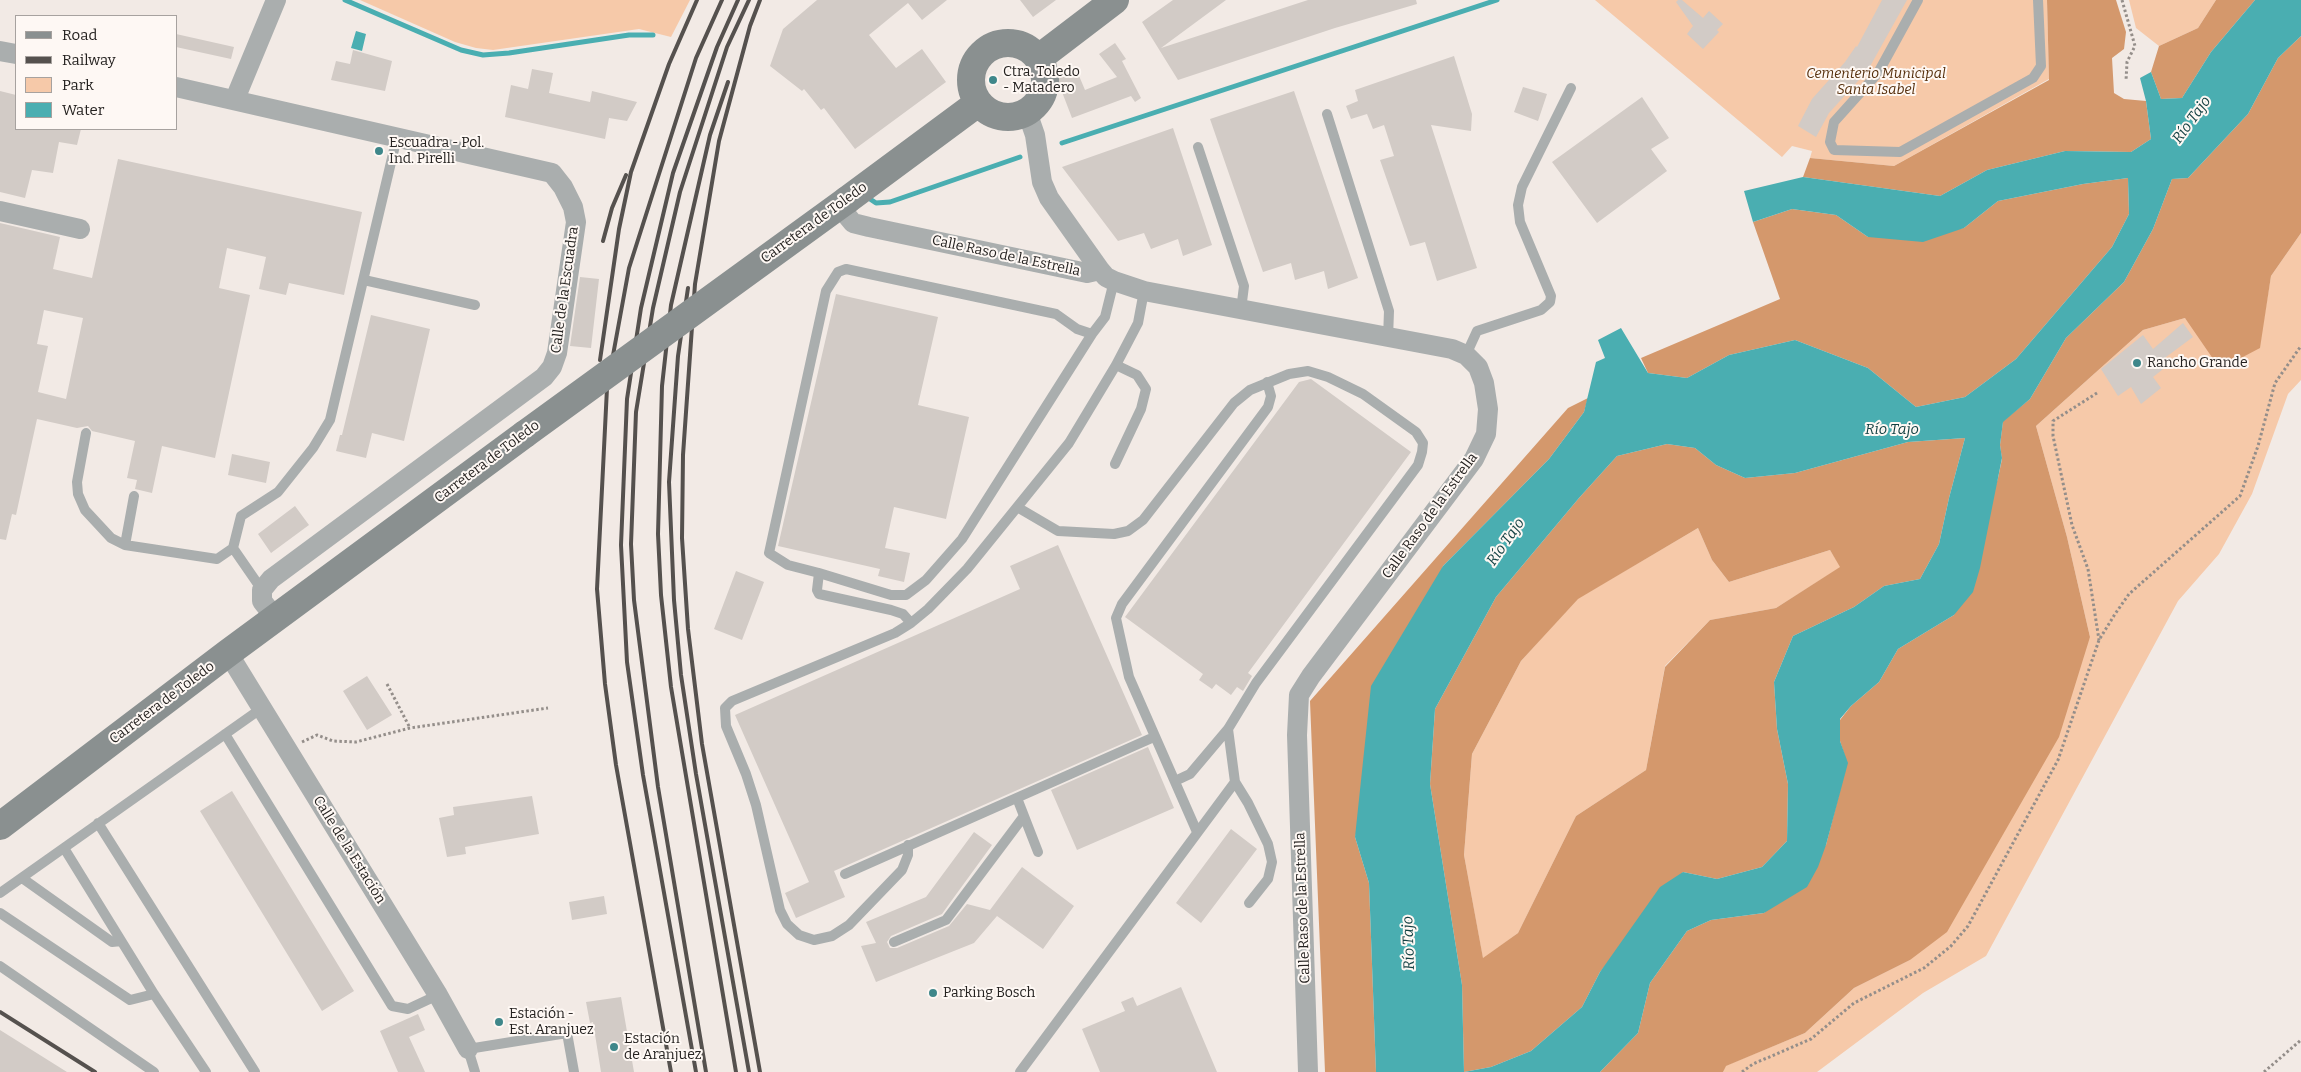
<!DOCTYPE html>
<html>
<head>
<meta charset="utf-8">
<style>
  body { margin:0 }
  #map { position:relative; width:2301px; height:1072px; overflow:hidden; background:#f2eae5; font-family:Bitter,serif }
  canvas { display:block }
  .legend { position:absolute; left:15px; top:15px; width:162px; height:115px; box-sizing:border-box; background:#fef8f4; border:1px solid #a7a29f; margin:0; padding:6px 9px; list-style:none; font-size:15px; color:#252220 }
  .legend li { display:flex; align-items:center; gap:10px; height:25px }
  .legend b { width:25px; border:1px solid #a7a29f }
</style>
</head>
<body>
<div id="map">
<canvas width="2301" height="1072"></canvas>
<ul class="legend">
<li><b style="height:6px;background:#8a9090"></b>Road</li>
<li><b style="height:6px;background:#55514e"></b>Railway</li>
<li><b style="height:14px;background:#f6c9a9"></b>Park</li>
<li><b style="height:14px;background:#4aaeb1"></b>Water</li>
</ul>
</div>
<script>
const g = document.querySelector('canvas').getContext('2d');
g.lineJoin = 'round';
function fill(path, color) { g.fillStyle = color; g.fill(path, 'evenodd'); }
const poly = rows => new Path2D(rows.map(r => 'M' + r).join(''));
function strokePath(path, color, width, dash) { g.strokeStyle = color; g.lineWidth = width; g.lineCap = dash ? 'butt' : 'round'; g.setLineDash(dash || []); g.stroke(path); }
function label(font, color, halo, rows, align = 'center') {
  g.font = font + ' Bitter,serif'; g.lineWidth = 4; g.setLineDash([]); g.textBaseline = 'middle'; g.strokeStyle = halo; g.fillStyle = color; for (const [text, x, y, turn = 0] of rows) {
    g.save(); g.translate(x, y); g.rotate((+turn || 0) * Math.PI / 180); g.textAlign = isNaN(turn) ? turn : align; if (halo) g.strokeText(text, 0, 0); g.fillText(text, 0, 0); g.restore();
  }
}
const green = poly([
  [360,0,690,0,671,37,639,29,493,50,476,48,455,42],
  [1595,0,2047,0,2049,79,1894,166,1810,158,1812,151,1792,146,1782,157],
  [2129,0,2216,0,2198,28,2159,46,2136,28],
  [2301,233,2301,380,2288,394,2252,494,2219,554,2178,601,1986,956,1923,993,1817,1072,1723,1072,1725,1066,1805,1033,1854,988,1910,960,2090,637,2067,537,2036,426,2143,330,2185,318,2259,348,2271,276],
  [1698,528,1712,560,1729,582,1830,550,1841,567,1776,608,1710,620,1665,666,1646,770,1576,816,1518,933,1483,959,1464,855,1472,754,1521,661,1577,599]
]);
const forest = poly([
  [2047,0,2116,0,2126,32,2124,49,2112,58,2114,93,2124,99,2146,101,2151,139,2131,152,2065,151,1987,170,1940,196,1803,177,1810,158,1894,166,2049,80],
  [2216,0,2255,0,2211,52,2182,98,2161,99,2151,72,2159,46,2198,28],
  [2301,36,2301,233,2271,276,2260,348,2220,369,2185,318,2143,330,2036,426,2067,537,2090,637,2059,737,1947,932,1910,960,1854,988,1805,1033,1726,1066,1723,1072,1600,1072,1638,1033,1650,983,1687,931,1711,920,1764,913,1826,845,1847,763,1840,741,1840,720,1851,706,1879,682,1898,649,1954,615,1998,478,2002,459,2000,445,2003,421,2030,399,2066,338,2124,282,2153,229,2172,179,2188,178,2248,114,2278,58],
  [2128,178,2129,214,2112,247,2016,359,1965,397,1916,407,1868,368,1795,340,1729,355,1687,378,1648,373,1641,358,1780,299,1753,222,1792,209,1836,215,1868,237,1964,228,1998,201,2083,184],
  [1588,398,1584,412,1549,459,1443,566,1355,837,1369,883,1376,1072,1325,1072,1310,701,1568,408],
  [1965,438,1949,498,1939,544,1920,579,1884,586,1854,607,1793,636,1774,682,1777,729,1788,784,1787,841,1762,867,1717,879,1683,872,1600,972,1582,1007,1531,1051,1491,1067,1464,1072,1462,985,1430,784,1435,709,1496,597,1579,498,1617,456,1667,444,1695,448,1716,465,1745,478,1795,473,1908,442],
  [1698,528,1712,560,1729,582,1830,550,1840,567,1776,608,1710,620,1665,667,1646,770,1576,816,1518,933,1483,958,1464,855,1472,754,1521,661,1578,599]
]);
const water = poly([
  [2255,0,2301,0,2301,36,2278,58,2248,114,2188,178,2172,179,2153,229,2124,282,2066,338,2030,399,2003,422,2000,445,2002,458,1980,568,1973,592,1954,615,1898,649,1879,682,1851,706,1840,719,1840,741,1848,763,1826,845,1818,867,1807,887,1764,913,1711,920,1687,931,1650,983,1638,1033,1600,1072,1376,1072,1369,883,1355,837,1371,686,1443,566,1549,459,1584,412,1596,362,1605,358,1598,340,1621,328,1648,373,1687,378,1729,355,1795,340,1868,368,1916,407,1965,397,2016,359,2112,247,2129,214,2128,178,2083,184,1998,201,1964,228,1923,242,1868,237,1836,215,1792,209,1753,222,1744,191,1803,177,1940,196,1987,170,2065,151,2131,152,2151,139,2146,101,2140,78,2151,72,2161,99,2182,98,2211,52],
  [1965,438,1949,498,1939,544,1920,579,1884,586,1854,607,1793,636,1774,682,1777,729,1788,784,1787,841,1762,867,1717,879,1683,872,1660,887,1600,972,1582,1007,1531,1051,1491,1067,1464,1072,1462,985,1430,784,1435,709,1496,597,1579,498,1617,456,1667,444,1695,448,1716,465,1745,478,1795,473,1908,442],
  [356,31,366,34,362,51,351,48]
]);
const stream = poly([
  [345,0,461,50,483,55,509,53,629,35,653,35],
  [1062,143,1497,0],
  [867,197,876,203,890,202,1020,157]
]);
const building = poly([
  [817,0,947,0,922,20,908,3,869,35,896,68,922,49,946,82,855,149,824,108,821,110,804,89,802,91,770,66,783,29],
  [1020,0,1056,0,1033,17],
  [1173,0,1226,0,1161,48,1308,0,1416,0,1417,4,1335,28,1178,80,1142,22],
  [1678,0,1682,0,1703,18,1709,11,1723,24,1717,30,1719,32,1703,49,1687,34,1693,26,1676,2],
  [1882,0,1907,0,1868,70,1829,113,1816,137,1798,126,1812,99,1845,62,1856,46,1857,47],
  [176,34,234,47,231,59,176,47],
  [1115,43,1126,59,1122,61,1141,98,1135,102,1131,96,1072,118,1057,79,1077,71,1085,90,1117,77,1099,54],
  [353,50,392,61,385,91,331,80,336,61,350,64],
  [1454,56,1472,114,1471,131,1431,125,1477,268,1437,281,1425,242,1410,246,1380,160,1394,156,1384,125,1373,129,1367,114,1351,119,1346,106,1358,101,1355,90],
  [532,69,553,73,549,93,590,102,592,91,637,102,627,121,609,118,605,139,505,117,511,85,528,89],
  [1523,87,1547,94,1538,121,1514,112],
  [0,91,16,95,16,129,81,129,77,145,59,142,53,173,32,170,25,198,0,192],
  [1294,91,1358,278,1328,289,1324,271,1295,280,1291,263,1263,272,1210,119],
  [1642,97,1669,138,1651,149,1667,171,1597,223,1552,162],
  [1173,128,1212,245,1183,256,1178,239,1151,249,1144,233,1118,241,1062,167],
  [118,159,362,212,344,295,289,283,286,295,259,289,266,257,227,248,219,288,250,295,215,458,162,446,152,493,135,489,137,480,127,478,135,441,92,431,88,426,77,428,37,419,16,515,12,514,6,540,0,539,0,223,60,237,53,269,92,278],
  [44,310,83,318,66,399,38,392,48,346,37,344],
  [580,277,599,279,591,348,570,346],
  [836,294,938,317,918,405,969,417,946,519,894,507,885,548,910,553,904,582,878,576,880,569,778,546],
  [371,315,430,329,404,441,372,433,366,458,336,451,340,435,342,435],
  [2183,323,2193,337,2162,360,2167,366,2153,377,2161,388,2141,404,2131,387,2118,396,2101,369,2143,335,2153,349],
  [1311,379,1411,452,1248,673,1252,676,1243,691,1237,687,1231,695,1216,684,1212,689,1199,680,1203,674,1125,617,1299,382],
  [232,454,270,462,266,483,228,475],
  [295,506,309,525,271,553,258,534],
  [1058,545,1142,735,834,871,845,897,796,918,785,893,809,882,735,715,1020,589,1010,566],
  [736,571,764,582,742,640,714,629],
  [367,676,392,715,367,730,343,691],
  [1148,747,1174,808,1077,850,1051,790],
  [232,791,354,991,322,1011,200,811],
  [532,796,539,834,465,847,466,854,447,857,439,818,454,815,453,807],
  [1231,829,1257,849,1201,923,1176,903],
  [974,832,992,845,952,900,942,914,891,936,887,942,890,948,897,948,949,926,967,904,990,910,1022,867,1074,906,1043,949,997,916,974,943,876,982,861,946,876,943,866,922,926,897],
  [604,896,607,914,572,920,569,902],
  [1181,987,1217,1072,1100,1072,1082,1029,1125,1011,1121,1002,1133,997,1137,1006],
  [621,997,634,1072,601,1072,593,1022,590,1023,586,1002],
  [418,1014,425,1030,409,1037,425,1072,398,1072,380,1031],
  [0,1030,67,1072,0,1072]
]);
const path = poly([
  [2122,0,2135,46,2127,62,2126,81],
  [2097,393,2053,421,2053,436,2072,525,2088,569,2099,640],
  [387,684,410,728],
  [302,742,317,735,333,741,356,742,410,728,548,708],
  [1742,1072,1753,1064,1811,1039,1854,1003,1924,968,1951,946,1968,926,2058,760,2099,640,2115,614,2129,594,2240,496,2258,446,2275,383,2301,346],
  [2264,1072,2301,1040]
]);
const lane = poly([
  [1918,0,1878,73,1834,122,1830,142,1834,150,1900,152,2033,78,2041,66,2038,0],
  [1327,114,1389,311,1388,338],
  [1198,147,1244,286,1241,310],
  [364,280,475,305],
  [1466,355,1477,331,1541,310,1550,302,1551,296,1520,222,1518,205,1522,187,1571,88],
  [86,433,77,482,78,494,85,510,111,538,125,545,217,559,233,548,241,516,278,492,313,448,330,420,397,137],
  [1115,464,1141,409,1146,389,1137,375,1116,365],
  [1017,507,1058,531,1114,534,1128,531,1143,520,1234,403,1250,390,1289,374,1308,371,1328,377,1363,394,1416,432,1423,443,1422,452,1418,465,1256,683,1228,729,1190,774,1175,781],
  [125,545,134,496],
  [233,548,262,590],
  [819,573,788,565,769,553,826,291,838,272,846,269,1056,314,1077,329,1092,334],
  [911,623,903,614,891,610,819,594,817,590,819,573,891,595,906,595,926,580,962,539,1092,334,1105,317,1114,281],
  [1228,729,1235,782,1248,803,1268,844,1272,862,1268,879,1249,903],
  [225,734,392,1006,408,1009,438,995],
  [1017,798,1038,852],
  [98,823,255,1072],
  [1197,832,1129,677,1116,618,1122,604,1268,407,1271,396,1267,382],
  [908,845,908,855,902,870,849,925,832,936,814,940,799,935,787,924,780,910,756,805,746,774,726,726,725,708,732,701,895,633,911,623,928,609,967,569,1069,443,1116,365,1138,323,1144,291],
  [64,848,154,994,206,1072],
  [845,874,1154,737],
  [22,878,112,942,121,941],
  [0,893,262,708],
  [0,913,130,1000,154,994],
  [894,942,946,920,1024,816],
  [0,966,154,1072],
  [475,1072,468,1049,567,1033,574,1072],
  [1020,1072,1235,782]
]);
const street = poly([
  [0,51,16,54],
  [176,87,552,173,563,187,573,207,576,222,557,353,552,367,544,377,271,579,262,590,262,601,276,619],
  [235,99,276,0],
  [1027,112,1035,135,1042,182,1049,198,1100,270],
  [839,206,853,223,869,227,1087,273,1100,270,1106,277,1114,281,1144,291,1452,349,1466,355,1478,367,1484,383,1488,409,1486,434,1474,459,1311,676,1299,695,1297,735,1308,1072],
  [0,211,80,229],
  [228,653,438,995,468,1049]
]);
const secondary = poly([
  '971 80a37 37 0 1 1 74 0a37 37 0 1 1-74 0Z',
  [1039,58,1115,0],
  [847,200,978,103],
  [0,826,228,653,525,434]
]);
const rail = poly([
  [728,82,710,135,671,305,662,386,658,534,661,595,671,687,736,1072],
  [603,241,612,208,626,175],
  [688,288,678,356,669,482,674,600,681,675,696,774,749,1072],
  [600,360,619,229,631,172,669,64,697,0],
  [0,1012,95,1072],
  [671,1072,616,765,605,684,597,589,607,388,629,268,696,58,722,0],
  [696,1072,643,775,627,662,621,545,627,399,641,308,673,173,717,47,738,0],
  [706,1072,658,787,634,600,631,544,636,412,653,308,680,192,727,47,749,0],
  [760,1072,702,744,688,629,682,538,683,455,695,284,719,141,750,26,760,0]
]);
const secondaryBridge = poly([
  [525,434,847,200]
]);
const markers = [
  [993,80,5,"#3f878a"],
  [379,151,5,"#3f878a"],
  [2137,363,5,"#3f878a"],
  [933,993,5,"#3f878a"],
  [499,1022,5,"#3f878a"],
  [614,1047,5,"#3f878a"]
];
const poiNames = [
  ["Ctra. Toledo",1003,72],
  ["- Matadero",1003,88],
  ["Escuadra - Pol.",389,143],
  ["Ind. Pirelli",389,159],
  ["Rancho Grande",2147,363],
  ["Parking Bosch",943,993],
  ["Estación -",509,1014],
  ["Est. Aranjuez",509,1030],
  ["Estación",624,1039],
  ["de Aranjuez",624,1055]
];
const parkNames = [
  ["Cementerio Municipal",1876,74],
  ["Santa Isabel",1876,90]
];
const streetNames = [
  ["Carretera de Toledo",814,223,-36],
  ["Calle Raso de la Estrella",1006,256,12],
  ["Calle de la Escuadra",565,290,-82],
  ["Carretera de Toledo",487,462,-37],
  ["Calle Raso de la Estrella",1430,516,-54],
  ["Carretera de Toledo",162,703,-37],
  ["Calle de la Estación",349,850,58],
  ["Calle Raso de la Estrella",1303,908,-92]
];
const waterNames = [
  ["Río Tajo",2192,120,-54],
  ["Río Tajo",1892,430],
  ["Río Tajo",1506,542,-55],
  ["Río Tajo",1409,943,-92]
];
fill(green, '#f6c9a9');
fill(forest, '#d4986c');
fill(water, '#4aaeb1');
strokePath(stream, '#4aaeb1', 5);
fill(building, '#d2cbc6');
strokePath(path, '#948e8a', 3, [2.5, 2.5]);
strokePath(lane, '#aaaeae', 10);
strokePath(street, '#aaaeae', 20);
strokePath(secondary, '#8a9090', 28);
strokePath(rail, '#55514e', 4);
strokePath(secondaryBridge, '#8a9090', 28);
for (const [x, y, r, color] of markers) { const dot = new Path2D(); dot.arc(x, y, r, 0, 2 * Math.PI); g.fillStyle = color; g.fill(dot); strokePath(dot, '#fef8f4', 2); }
label('14px', '#252220', '#fef8f4', poiNames, 'left');
label('italic 14px', '#562f0c', '#fef8f4', parkNames);
label('14px', '#252220', '#fef8f4', streetNames);
label('italic 15px', '#113f41', '#fef8f4', waterNames);
</script>
</body>
</html>
